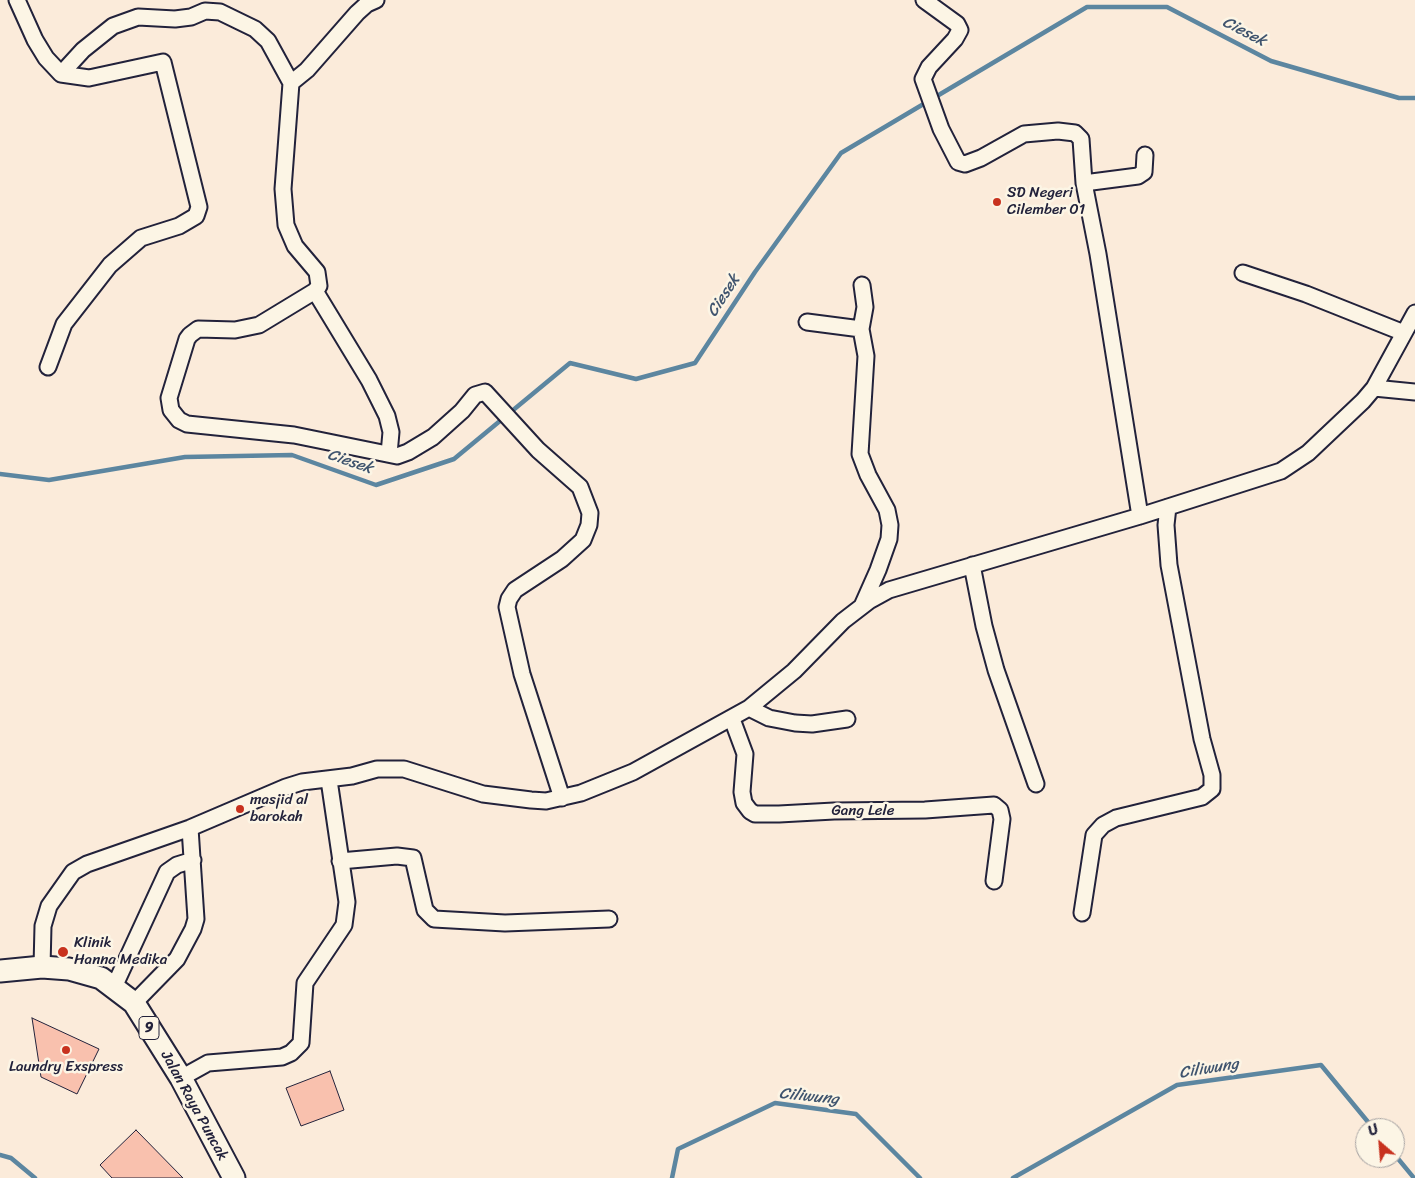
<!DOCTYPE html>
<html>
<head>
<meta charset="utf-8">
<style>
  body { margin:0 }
  #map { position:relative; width:1415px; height:1178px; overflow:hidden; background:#fbebda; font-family:Sriracha,sans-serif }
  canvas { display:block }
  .north { position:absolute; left:1355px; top:1118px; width:50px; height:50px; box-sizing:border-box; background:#fcf5e5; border:1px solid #a5a1a1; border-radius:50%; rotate:333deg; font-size:14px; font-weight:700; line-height:20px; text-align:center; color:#22223b }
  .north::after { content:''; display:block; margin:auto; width:18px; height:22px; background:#c8321e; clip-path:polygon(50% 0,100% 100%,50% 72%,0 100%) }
</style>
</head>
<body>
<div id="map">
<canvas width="1415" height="1178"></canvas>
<div class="north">U</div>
</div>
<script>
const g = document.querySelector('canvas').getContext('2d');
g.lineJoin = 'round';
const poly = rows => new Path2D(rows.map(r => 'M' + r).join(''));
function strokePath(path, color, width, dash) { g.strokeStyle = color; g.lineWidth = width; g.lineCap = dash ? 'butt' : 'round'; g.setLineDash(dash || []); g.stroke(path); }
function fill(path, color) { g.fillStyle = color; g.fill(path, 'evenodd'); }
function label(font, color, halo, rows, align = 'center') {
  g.font = font + ' Sriracha,sans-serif'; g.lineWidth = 5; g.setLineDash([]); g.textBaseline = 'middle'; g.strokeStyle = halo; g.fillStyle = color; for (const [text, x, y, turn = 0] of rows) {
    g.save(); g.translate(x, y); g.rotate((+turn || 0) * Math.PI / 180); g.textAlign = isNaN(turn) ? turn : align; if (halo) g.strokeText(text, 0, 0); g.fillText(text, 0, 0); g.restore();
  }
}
const stream = poly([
  [0,474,49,480,185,457,292,455,376,485,454,459,570,363,636,379,695,363,755,272,841,153,1087,7,1167,7,1271,61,1399,98,1415,98],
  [0,1155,11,1158,35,1178],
  [1395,1155,1414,1178],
  [672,1178,678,1149,775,1103,856,1114,920,1178],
  [1013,1178,1177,1085,1321,1065,1373,1128]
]);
const building = poly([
  [32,1018,99,1049,77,1094,41,1077,32,1018],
  [330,1071,344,1110,301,1126,286,1088,330,1071],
  [136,1130,183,1178,112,1178,100,1165,136,1130]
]);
const minor = poly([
  [17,0,35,40,46,58,61,74,83,50,113,26,138,17,175,19,191,17,205,11,220,12,255,29,268,41,291,83,283,189,286,225,295,246,317,272,319,286,315,291,259,325,235,330,198,329,190,335,187,339,169,398,171,410,179,420,187,424,294,435,397,456,408,452,433,437,462,411,475,395,485,392,538,450,580,487,590,513,589,525,583,540,562,559,515,590,509,599,507,607,522,674,562,798],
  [924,0,957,24,960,30,955,39,929,67,923,79,941,129,958,162,965,164,981,158,1024,134,1058,131,1075,133,1081,139,1084,183,1098,254,1140,516],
  [291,83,307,70,357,13,367,4,376,0],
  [1084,183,1138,176,1144,172,1145,155],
  [1243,273,1306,294,1404,333],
  [315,291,369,380,387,416,391,432,389,454],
  [807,322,861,329],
  [48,367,64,324,110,265,141,238,179,226,196,216,199,207,163,62,89,78,61,74],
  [1374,388,1415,392],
  [972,565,984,626,996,670,1036,784],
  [862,606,878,570,889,539,890,525,887,510,868,475,860,454,866,356,861,329,865,307,862,285],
  [749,708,769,718,795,723,812,724,847,719],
  [732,719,745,754,742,792,744,803,750,811,755,814,779,814,834,811,925,810,994,805,1000,810,1002,819,994,881],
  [340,861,397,856,413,858,425,910,434,919,505,923,609,919],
  [1082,913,1094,835,1103,825,1116,818,1202,797,1212,789,1212,775,1202,739,1169,565,1166,525,1168,507],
  [42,967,43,926,49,906,73,872,87,864,190,828,286,787,302,782,352,776,377,769,404,769,483,794,531,800,546,801,581,793,633,772,749,708,794,671,843,621,869,601,889,590,1140,516,1281,471,1308,453,1363,401,1374,388,1415,313],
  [114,987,167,872,177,865,193,860],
  [134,1003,177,959,193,929,196,919,190,828],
  [181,1078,208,1063,282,1057,291,1053,301,1043,305,983,344,925,347,902,329,780]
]);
const highway = poly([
  [0,971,42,967,69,969,101,978,134,1003,181,1078,234,1178]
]);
const markers = [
  [997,202,5,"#c8321e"],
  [240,809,5,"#c8321e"],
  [63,952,6,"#c8321e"],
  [66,1050,5,"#c8321e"]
];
const shields = [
  [149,1028,20]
];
const shieldNames = [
  ["9",149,1028]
];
const poiNames = [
  ["SD Negeri",1007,193],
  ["Cilember 01",1007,210],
  ["masjid al",250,800],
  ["barokah",250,817],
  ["Klinik",74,943],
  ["Hanna Medika",74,960],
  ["Laundry Exspress",66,1067,"center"]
];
const streetNames = [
  ["Gang Lele",863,811],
  ["Jalan Raya Puncak",194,1106,61]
];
const waterNames = [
  ["Ciesek",1244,32,27],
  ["Ciesek",724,296,-57],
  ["Ciesek",350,462,19],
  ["Ciliwung",1209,1069,-9],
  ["Ciliwung",809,1097,6]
];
strokePath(stream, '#5c86a0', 4.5);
fill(building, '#f9c1ae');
strokePath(building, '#22223b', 1);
strokePath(minor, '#22223b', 19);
strokePath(highway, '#22223b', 25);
strokePath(minor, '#fcf5e5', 15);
strokePath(highway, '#fcf5e5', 21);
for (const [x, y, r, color] of markers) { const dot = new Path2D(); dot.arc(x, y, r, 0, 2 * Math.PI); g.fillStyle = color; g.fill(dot); strokePath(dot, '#fcf5e5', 2); }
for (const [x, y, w] of shields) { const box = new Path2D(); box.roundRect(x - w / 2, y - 11.5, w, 23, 4); g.fillStyle = '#fcf5e5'; g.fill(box); strokePath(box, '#22223b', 1); }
label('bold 14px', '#22223b', null, shieldNames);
label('15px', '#22223b', '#fcf5e5', poiNames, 'left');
label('15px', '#22223b', '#fcf5e5', streetNames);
label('italic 16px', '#3f546e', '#fcf5e5', waterNames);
</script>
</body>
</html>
